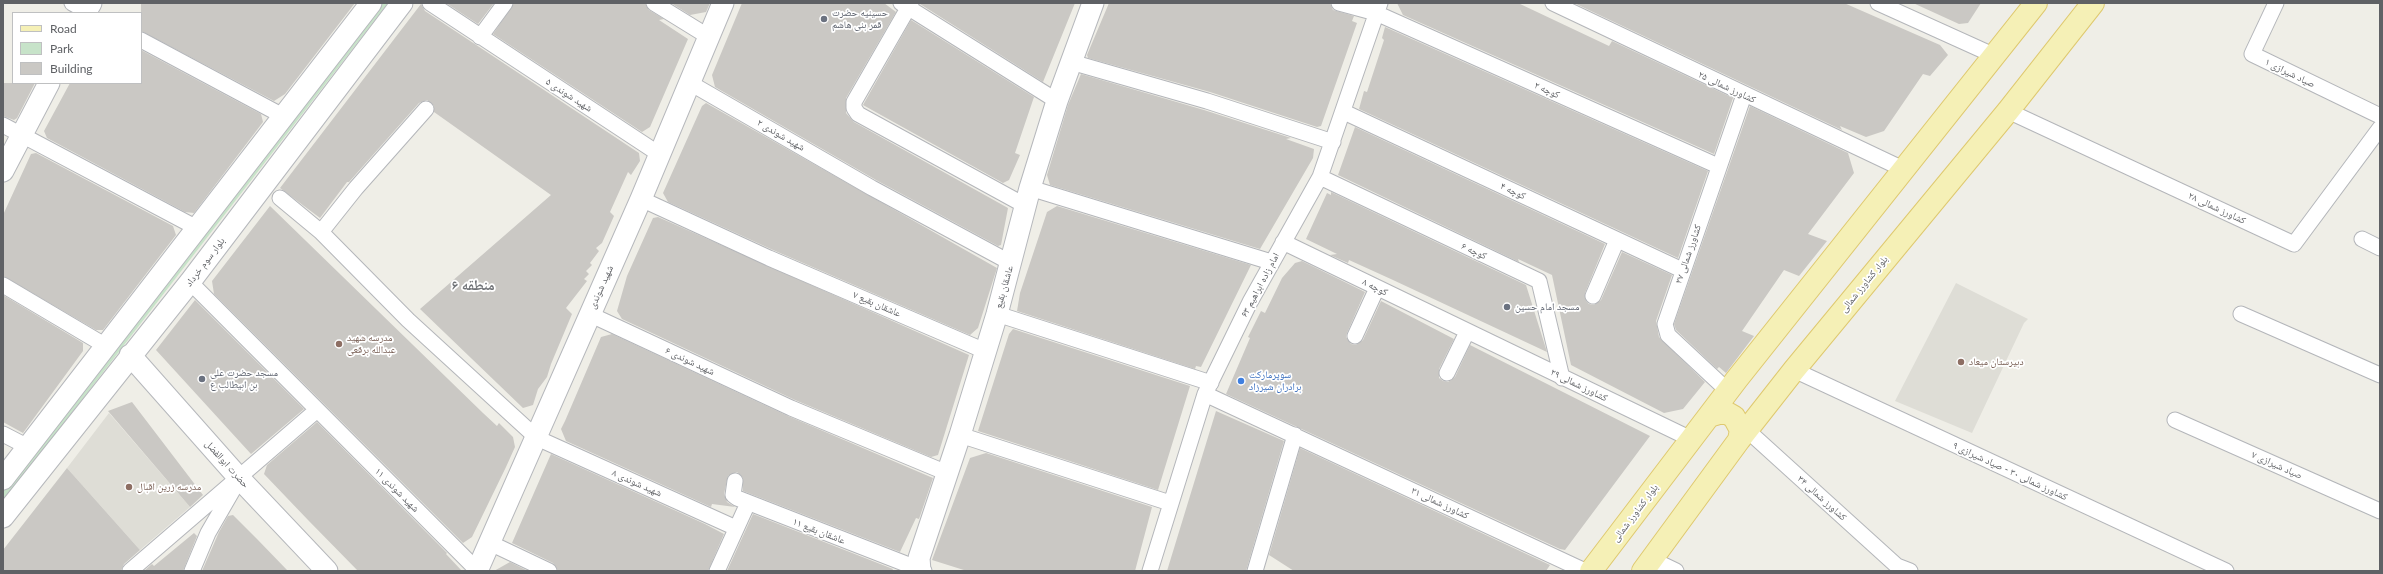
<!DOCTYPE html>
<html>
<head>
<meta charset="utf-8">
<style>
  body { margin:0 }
  #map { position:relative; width:2383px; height:574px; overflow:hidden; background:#efeee7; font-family:Lato,sans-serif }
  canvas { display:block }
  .frame { position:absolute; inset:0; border:4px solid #5f6165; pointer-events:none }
  .legend { position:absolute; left:12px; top:12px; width:130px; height:72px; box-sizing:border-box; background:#fff; border:1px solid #bfc0c1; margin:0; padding:5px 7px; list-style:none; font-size:12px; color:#5f6165 }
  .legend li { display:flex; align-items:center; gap:8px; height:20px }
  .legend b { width:20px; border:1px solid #bfc0c1 }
</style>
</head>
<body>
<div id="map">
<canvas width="2383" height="574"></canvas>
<div class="frame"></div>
<ul class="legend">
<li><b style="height:5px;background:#f5f0b6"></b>Road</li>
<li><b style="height:11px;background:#c7e3c9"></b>Park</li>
<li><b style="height:11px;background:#cac8c4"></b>Building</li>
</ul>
</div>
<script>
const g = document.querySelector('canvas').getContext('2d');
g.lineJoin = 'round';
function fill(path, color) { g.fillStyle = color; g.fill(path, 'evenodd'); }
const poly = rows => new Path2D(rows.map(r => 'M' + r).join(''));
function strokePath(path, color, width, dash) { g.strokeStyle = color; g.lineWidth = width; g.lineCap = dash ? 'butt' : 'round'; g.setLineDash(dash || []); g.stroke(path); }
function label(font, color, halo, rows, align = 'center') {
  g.font = font + ' Lato,"Noto Naskh Arabic",sans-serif'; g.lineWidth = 3.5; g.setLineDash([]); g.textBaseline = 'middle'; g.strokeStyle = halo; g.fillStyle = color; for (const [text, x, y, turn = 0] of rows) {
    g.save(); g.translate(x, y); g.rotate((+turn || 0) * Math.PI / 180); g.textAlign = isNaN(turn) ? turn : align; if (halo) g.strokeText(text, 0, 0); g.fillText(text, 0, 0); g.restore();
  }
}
const education = poly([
  [1956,283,2028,319,2024,323,1972,433,1895,401],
  [109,413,190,507,140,550,67,468]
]);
const green = poly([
  [375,3,388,3,3,502,3,489]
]);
const building = poly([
  [141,3,355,3,285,94,274,101,141,31],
  [446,3,494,3,478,24],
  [514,3,645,3,649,10,664,19,659,20,688,39,650,127,642,132,493,34],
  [671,3,710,3,706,12,690,15],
  [742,3,884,3,896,12,846,98,846,113,854,122,1008,208,1001,245,998,246,876,180,715,87,712,75],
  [921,3,1075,3,1043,82,920,4],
  [1109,3,1330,3,1333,10,1354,16,1352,21,1357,23,1321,126,1317,127,1210,92,1088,58,1087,55],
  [1397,3,1518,3,1609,46,1612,41,1733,98,1714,154,1403,15],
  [1574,3,1844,3,1940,45,1948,55,1930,76,1923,74,1884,131,1866,137,1840,126,1842,130],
  [1913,3,1981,3,1968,23,1959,24],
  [421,4,425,11,639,153,640,161,631,175,628,172,610,212,614,216,602,243,596,248,599,251,590,263,592,265,586,271,589,274,584,279,587,281,566,308,572,314,551,364,547,377,538,389,533,405,523,408,420,309,551,195,434,112,434,106,427,100,419,103,349,182,347,182,320,218,280,188],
  [911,20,1034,97,1015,153,1020,155,1009,180,1003,183,863,105],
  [1385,27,1708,171,1678,258,1359,109,1364,91,1367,92,1384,40,1382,38],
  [141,50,261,114,263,122,194,213,185,212,47,138,44,131,70,83,141,83],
  [1081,74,1204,110,1291,138,1286,139,1314,149,1313,158,1260,249,1050,185,1047,175,1068,105],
  [3,83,35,83,17,118,14,120,3,116],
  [706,103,997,268,978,328,970,335,773,250,668,202,663,193,702,106],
  [1750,106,1848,153,1854,173,1808,234,1827,241,1799,276,1784,270,1742,331,1754,336,1726,373,1719,367,1717,369,1676,330,1674,324],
  [1355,127,1605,244,1585,293,1586,301,1589,304,1594,305,1601,300,1622,252,1672,275,1656,321,1659,337,1705,382,1683,409,1664,413,1571,365,1552,275,1518,259,1519,262,1338,175],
  [36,153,173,226,176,235,103,330,96,330,3,276,3,215,31,154],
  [1331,192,1526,285,1547,352,1393,280,1349,260,1348,263,1330,255,1337,254,1306,239,1327,193,1331,195],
  [270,206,483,413,497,426,499,423,513,437,515,447,506,467,472,537,463,543,214,294,212,281],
  [1057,206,1251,265,1201,367,1196,366,1195,369,1017,311,1020,293,1047,212],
  [658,217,969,355,938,455,931,457,795,400,622,319,617,311,627,276,653,218],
  [1302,261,1365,292,1347,333,1346,337,1351,344,1356,345,1363,340,1381,301,1454,339,1439,369,1439,378,1443,381,1448,382,1455,377,1470,345,1650,436,1565,550,1560,549,1226,394,1250,338,1248,337,1261,311,1265,313,1282,278,1295,263],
  [3,295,83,343,83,351,23,433,3,422],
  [195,300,304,409,251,454,156,350],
  [1013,329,1190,386,1158,490,978,431,1009,334],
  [612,334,788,416,933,478,919,519,916,518,900,552,743,491,743,478,737,472,728,476,724,494,727,502,735,507,712,504,711,507,566,441,561,429,565,421,601,337],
  [132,402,203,495,190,507,108,411],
  [1216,411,1284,441,1246,571,1167,571],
  [317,422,447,553,446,554,462,571,358,571,308,520,264,474,267,465],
  [1300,448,1550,565,1546,571,1294,571,1269,555],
  [986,453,1152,507,1135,571,967,571,932,560,970,458],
  [551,454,705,524,724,534,708,571,558,571,553,563,512,543],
  [67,468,140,550,124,564,121,571,3,571,3,550],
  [753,514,893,569,892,571,727,571],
  [233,515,257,539,288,571,202,571,219,532,228,516],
  [194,533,197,536,183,571,144,571,152,564,154,566],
  [510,562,528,571,494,571]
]);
const street = poly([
  [72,3,90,13],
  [430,3,659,154],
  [654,3,709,37],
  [901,3,1057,101],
  [911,3,854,102,854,108,858,114,1026,206],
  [1339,3,1376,13,1718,166],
  [1553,3,1903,169],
  [1878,3,1993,55],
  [2276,3,2252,54,2380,116],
  [480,37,505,3],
  [141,40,283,116],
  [1071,62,1207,101,1333,142],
  [690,83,872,188,1011,263],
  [2008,111,2294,244,2380,128],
  [1344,112,1682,270],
  [3,125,197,228],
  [1320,177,1539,281,1562,378],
  [1030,188,1271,262],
  [280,198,321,232,408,320,537,438,736,528],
  [641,199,769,258,985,351],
  [321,232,356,188,426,109],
  [2362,239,2380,248],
  [1283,242,1691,439],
  [190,282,477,570],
  [3,285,106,346],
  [1593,296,1617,240],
  [589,314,791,408,947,473],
  [997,314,1211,383],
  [2241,314,2380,375],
  [1355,336,1377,288],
  [1794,370,2226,571],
  [1447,373,1467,332],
  [1728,391,1668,335,1665,324,1744,95],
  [1205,394,1585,571],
  [2175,420,2380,511],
  [1747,430,1897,566,1910,571],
  [3,434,28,447],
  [960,435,1170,503],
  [735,481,733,495,737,498,924,571],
  [490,543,549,571],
  [1651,559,1676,571],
  [130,571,317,410],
  [192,571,208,533,234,488],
  [717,571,748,503],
  [1150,571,1205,394,1250,302,1320,177,1380,3],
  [1255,571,1295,435]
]);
const secondary = poly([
  [85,13,91,3],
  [3,171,49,83],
  [130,355,239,478,327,571],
  [3,479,371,3],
  [3,517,190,282,402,3],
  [477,571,641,199,723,3],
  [920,571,919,558,960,435,997,314,1030,188,1057,101,1093,3]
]);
const primary = poly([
  [1709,416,1719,413,1727,413,1734,417,1741,430,1739,440],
  [1591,571,1737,379,2036,3],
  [1643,571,1739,440,1794,370,2008,111,2093,3]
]);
const markers = [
  [824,19,4,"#6b7280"],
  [1507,307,4,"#6b7280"],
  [339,344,4,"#8d6e63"],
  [1961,362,4,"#8d6e63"],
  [202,379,4,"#6b7280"],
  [1241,381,4,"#3f7fe0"],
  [129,487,4,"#8d6e63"]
];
const worshipNames = [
  ["حسینیه حضرت",832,13],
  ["قمر بنی هاشم",832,25],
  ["مسجد امام حسین",1515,307],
  ["مسجد حضرت علی",210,373],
  ["بن ابیطالب ع",210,385]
];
const streetNames = [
  ["صیاد شیرازی ۱",2290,73,26],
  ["کشاورز شمالی ۲۵",1727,87,25],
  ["کوچه ۲",1547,90,24],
  ["شهید شوندی ۵",569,95,33],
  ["شهید شوندی ۲",781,135,30],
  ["کوچه ۴",1513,191,25],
  ["کشاورز شمالی ۲۸",2217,208,25],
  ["کوچه ۶",1474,251,25],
  ["کشاورز شمالی ۲۷",1688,254,-71],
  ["بلوار سوم خرداد",205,262,-53],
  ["بلوار کشاورز شمالی",1864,284,-51],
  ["امام زاده ابراهیم ۶۳",1260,285,-62],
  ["شهید شوندی",601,287,-66],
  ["عاشقان بقیع",1004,287,-74],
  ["کوچه ۸",1375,287,26],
  ["عاشقان بقیع ۷",877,304,23],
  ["شهید شوندی ۶",690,361,25],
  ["کشاورز شمالی ۲۹",1579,385,26],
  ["حضرت ابوالفضل",227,464,48],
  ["صیاد شیرازی ۷",2277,465,24],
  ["کشاورز شمالی ۳۰ - صیاد شیرازی ۹",2010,471,25],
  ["شهید شوندی ۸",637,483,24],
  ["شهید شوندی ۱۱",397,490,45],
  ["کشاورز شمالی ۳۴",1822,498,42],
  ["کشاورز شمالی ۳۱",1440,503,25],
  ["بلوار کشاورز شمالی",1635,513,-53],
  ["عاشقان بقیع ۱۱",819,531,21]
];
const educationNames = [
  ["مدرسه شهید",347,338],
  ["عبدالله برقعی",347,350],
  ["دبیرستان میعاد",1969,362],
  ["مدرسه زرین اقبال",137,487]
];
const shopNames = [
  ["سوپرمارکت",1249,375],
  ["برادران شیرزاد",1249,387]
];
const districtNames = [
  ["منطقه ۶",473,285]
];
fill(education, '#deddd6');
fill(green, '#c7e3c9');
fill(building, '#cac8c4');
strokePath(street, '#b4b6ba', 17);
strokePath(secondary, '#b6b8bc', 23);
strokePath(primary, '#dfc96f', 24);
strokePath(street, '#fff', 15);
strokePath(secondary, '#fff', 21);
strokePath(primary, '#f5f0b6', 22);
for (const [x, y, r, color] of markers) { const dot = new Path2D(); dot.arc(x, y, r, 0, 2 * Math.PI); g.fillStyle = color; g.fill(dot); strokePath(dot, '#fff', 1.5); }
label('10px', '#5b616d', '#fff', worshipNames, 'left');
label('10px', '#5f6165', '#fff', streetNames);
label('10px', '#785e54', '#fff', educationNames, 'left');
label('10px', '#366cbe', '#fff', shopNames, 'left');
label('bold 14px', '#707377', '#fff', districtNames);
</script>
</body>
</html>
